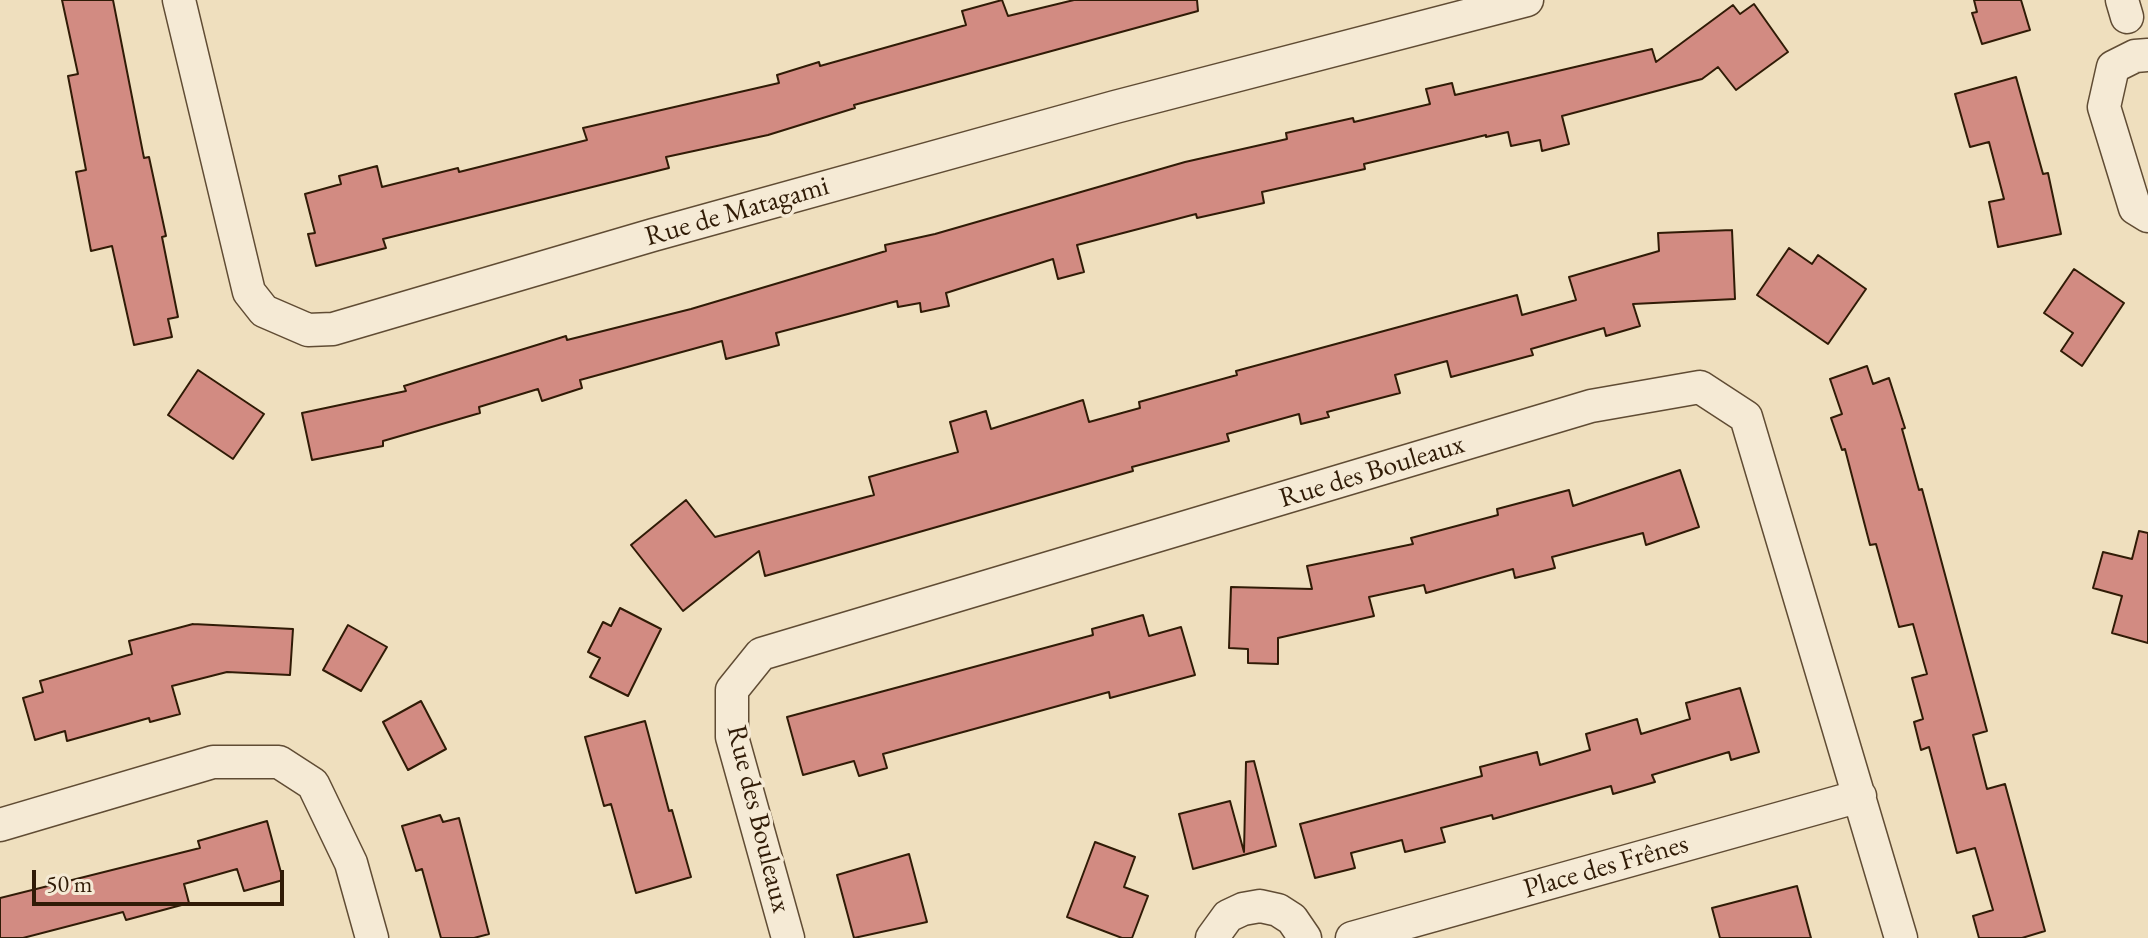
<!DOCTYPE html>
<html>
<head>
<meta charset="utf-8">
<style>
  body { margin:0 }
  #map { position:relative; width:2148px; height:938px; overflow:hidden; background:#efdfbe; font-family:"EB Garamond",serif }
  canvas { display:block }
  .scale { position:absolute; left:32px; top:870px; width:252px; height:36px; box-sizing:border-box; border:4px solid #301b06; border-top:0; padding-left:10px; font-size:24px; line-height:28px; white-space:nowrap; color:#301b06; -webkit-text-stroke:6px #f5ead5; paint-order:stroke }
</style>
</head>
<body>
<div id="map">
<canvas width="2148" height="938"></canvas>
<div class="scale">50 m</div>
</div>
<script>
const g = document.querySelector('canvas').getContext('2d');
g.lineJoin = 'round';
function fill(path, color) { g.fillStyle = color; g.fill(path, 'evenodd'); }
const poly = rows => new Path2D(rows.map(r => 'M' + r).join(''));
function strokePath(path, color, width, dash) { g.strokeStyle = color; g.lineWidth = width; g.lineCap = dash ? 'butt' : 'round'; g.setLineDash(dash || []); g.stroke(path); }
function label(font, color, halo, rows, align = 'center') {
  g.font = font + ' "EB Garamond",serif'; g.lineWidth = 7; g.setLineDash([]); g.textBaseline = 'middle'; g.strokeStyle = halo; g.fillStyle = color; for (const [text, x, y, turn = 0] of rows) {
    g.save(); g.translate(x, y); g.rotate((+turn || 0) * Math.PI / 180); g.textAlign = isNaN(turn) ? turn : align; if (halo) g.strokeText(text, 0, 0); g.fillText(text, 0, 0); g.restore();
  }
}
const building = poly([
  [62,0,113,0,144,158,149,157,166,236,162,237,178,317,168,319,172,337,134,345,112,246,91,251,76,172,86,170,68,76,78,74,62,0],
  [1002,0,1008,16,1074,0,1197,0,1198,11,854,105,855,108,768,135,666,157,669,168,383,239,386,248,316,266,308,234,315,233,305,194,341,184,339,176,377,166,382,187,458,168,459,172,587,140,583,128,779,83,777,75,819,62,820,66,966,25,962,11,1002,0],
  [1974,0,2021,0,2030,30,1982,44,1972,13,1977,12,1974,0],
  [1754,4,1788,52,1736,90,1718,67,1702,79,1562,116,1569,144,1542,151,1540,140,1511,146,1508,132,1486,137,1486,135,1364,164,1365,169,1262,192,1264,203,1197,218,1196,214,1077,245,1084,272,1058,279,1053,259,946,293,949,306,921,312,920,303,898,307,897,301,776,333,779,345,726,359,722,341,580,380,582,388,542,401,538,389,479,407,480,413,383,441,383,446,312,460,302,413,406,391,404,386,566,336,567,340,691,309,886,251,885,245,935,234,1185,162,1287,139,1286,133,1353,118,1354,122,1430,104,1426,89,1452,83,1455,95,1652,49,1656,62,1733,5,1740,14,1754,4],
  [2016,77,2043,174,2048,173,2061,234,1998,247,1989,202,2004,199,1989,142,1970,147,1955,94,2016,77],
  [1732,230,1735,299,1633,304,1640,326,1606,336,1604,328,1531,349,1533,355,1451,377,1447,361,1395,375,1400,393,1327,412,1329,417,1301,424,1299,414,1227,434,1229,441,1132,467,1133,471,765,576,759,551,683,611,631,545,686,500,715,537,874,495,869,477,958,452,950,422,986,411,991,429,1083,400,1089,422,1140,408,1139,402,1237,375,1236,371,1517,295,1522,315,1576,300,1569,277,1659,251,1658,233,1732,230],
  [1789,248,1812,264,1818,255,1866,289,1828,344,1757,295,1789,248],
  [2074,269,2124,303,2082,366,2061,351,2073,333,2044,313,2074,269],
  [1867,366,1873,384,1889,378,1905,428,1902,429,1919,490,1922,489,1987,731,1973,735,1987,789,2005,784,2045,931,2022,938,1979,938,1973,916,1993,910,1975,848,1957,853,1929,747,1921,750,1914,722,1923,719,1912,678,1927,674,1913,624,1899,627,1876,544,1870,545,1845,449,1842,450,1831,418,1842,414,1830,379,1867,366],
  [198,370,264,414,233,459,168,415,198,370],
  [1680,470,1699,527,1646,545,1643,533,1552,557,1555,568,1515,578,1513,569,1426,593,1424,585,1369,597,1374,616,1278,638,1278,664,1248,663,1248,649,1229,648,1231,587,1312,589,1307,566,1413,544,1411,538,1498,515,1497,509,1569,490,1573,506,1680,470],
  [2139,531,2148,533,2148,643,2112,633,2122,596,2093,588,2103,552,2132,559,2139,531],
  [620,608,661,629,628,696,590,677,600,658,588,652,603,622,611,626,620,608],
  [1143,615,1149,636,1181,627,1195,675,1110,698,1109,692,883,754,887,768,859,776,854,761,803,775,787,717,1093,635,1092,629,1143,615],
  [193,624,293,629,290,675,227,672,172,686,180,714,150,722,149,718,67,741,65,731,35,740,23,698,43,692,40,681,132,654,129,641,193,624],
  [348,625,387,647,361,691,323,670,348,625],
  [1740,688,1759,752,1731,760,1729,752,1652,775,1655,782,1613,794,1611,786,1493,819,1492,815,1441,828,1445,842,1405,852,1402,840,1351,853,1355,868,1315,878,1300,824,1482,776,1480,767,1537,752,1540,765,1590,750,1586,734,1637,719,1641,734,1690,719,1686,703,1740,688],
  [421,701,446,749,408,770,383,722,421,701],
  [645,721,669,811,672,810,691,877,636,893,611,804,604,806,585,737,645,721],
  [1254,761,1276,846,1193,869,1179,814,1230,801,1244,852,1246,762,1254,761],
  [440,815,443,822,459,818,489,934,474,938,441,938,422,869,416,871,402,826,440,815],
  [267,821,283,880,244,891,237,869,184,884,189,903,126,920,123,912,23,938,0,938,0,898,200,848,198,841,267,821],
  [1095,842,1135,857,1124,887,1148,896,1132,938,1122,938,1067,917,1095,842],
  [909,854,927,922,854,938,837,875,909,854],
  [1797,886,1811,938,1720,938,1712,908,1797,886]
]);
const street = poly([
  [179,0,249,292,264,311,308,330,333,329,653,235,1115,107,1527,0],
  [2122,0,2127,17],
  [2148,55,2135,56,2113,67,2104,107,2135,208,2148,216],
  [0,825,213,762,279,762,313,784,351,863,372,938],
  [788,938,732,737,732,690,761,654,1591,406,1700,387,1746,417,1901,938],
  [1212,938,1228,916,1243,909,1260,906,1278,910,1292,919,1305,938],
  [1352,938,1860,796]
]);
const streetNames = [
  ["Rue de Matagami",737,212,-16],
  ["Rue des Bouleaux",1372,472,-17],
  ["Rue des Bouleaux",758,819,76],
  ["Place des Frênes",1606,867,-16]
];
fill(building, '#d28b82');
strokePath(building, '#301b06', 2);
strokePath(street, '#604c34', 35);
strokePath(street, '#f5ead5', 32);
label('28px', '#301b06', '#f5ead5', streetNames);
</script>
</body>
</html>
